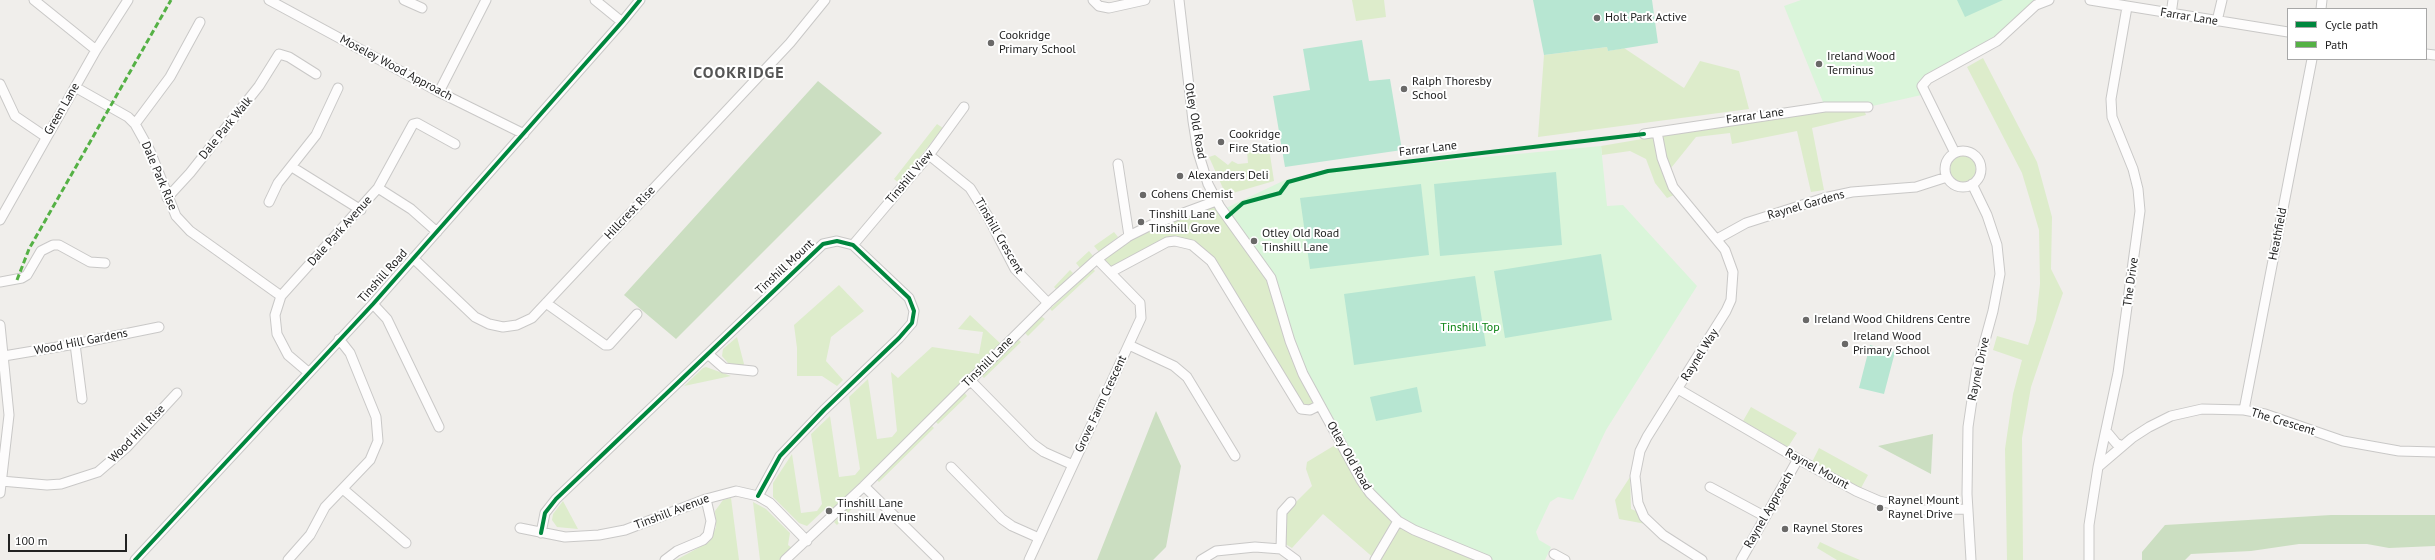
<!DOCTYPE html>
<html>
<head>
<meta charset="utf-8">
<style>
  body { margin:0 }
  #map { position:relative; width:2435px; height:560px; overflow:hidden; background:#f0eeeb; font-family:"PT Sans",sans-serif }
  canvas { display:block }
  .legend { position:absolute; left:2287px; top:8px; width:140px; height:52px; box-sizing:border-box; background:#fff; border:1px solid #a7a7a7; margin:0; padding:5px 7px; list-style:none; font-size:12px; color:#222 }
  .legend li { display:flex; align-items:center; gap:8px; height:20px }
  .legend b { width:20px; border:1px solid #a7a7a7 }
  .scale { position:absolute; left:8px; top:534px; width:119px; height:18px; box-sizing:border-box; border:2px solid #222; border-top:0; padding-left:5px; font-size:12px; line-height:14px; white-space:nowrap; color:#222; -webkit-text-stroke:3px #fff; paint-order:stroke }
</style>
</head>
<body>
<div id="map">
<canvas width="2435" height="560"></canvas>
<ul class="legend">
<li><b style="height:5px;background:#00873e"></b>Cycle path</li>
<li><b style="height:5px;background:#55b145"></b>Path</li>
</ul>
<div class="scale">100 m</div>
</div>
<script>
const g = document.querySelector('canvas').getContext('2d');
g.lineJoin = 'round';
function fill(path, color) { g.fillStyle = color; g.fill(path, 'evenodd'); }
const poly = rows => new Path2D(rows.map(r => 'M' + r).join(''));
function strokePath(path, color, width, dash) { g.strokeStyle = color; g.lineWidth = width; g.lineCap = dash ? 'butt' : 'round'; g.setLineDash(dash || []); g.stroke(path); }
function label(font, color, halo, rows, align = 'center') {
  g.font = font + ' "PT Sans",sans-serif'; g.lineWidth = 4; g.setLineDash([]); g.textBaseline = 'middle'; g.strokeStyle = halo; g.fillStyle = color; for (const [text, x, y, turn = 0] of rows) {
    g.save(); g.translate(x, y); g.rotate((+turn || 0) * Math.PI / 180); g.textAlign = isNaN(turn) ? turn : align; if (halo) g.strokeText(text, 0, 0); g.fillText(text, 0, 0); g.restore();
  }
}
const grass = poly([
  [1352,0,1384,0,1386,17,1356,21],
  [1607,47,1608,51,1624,48,1684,88,1700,61,1739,71,1749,109,1538,137,1544,55],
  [1983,58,2037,162,2052,217,2051,269,2063,293,2031,387,2022,438,2023,560,2007,560,2005,449,2013,394,2022,360,1993,350,1997,336,2028,345,2036,320,2040,284,2039,230,2022,173,1967,67],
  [1818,109,1864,110,1866,115,1812,128,1824,190,1811,192,1797,131,1732,144,1730,133,1696,137,1671,168,1662,172,1674,195,1667,198,1655,183,1646,159,1630,151,1602,155,1601,146],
  [937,124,943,128,899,183,894,179],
  [1269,148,1274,181,1226,195,1209,157,1215,155,1228,165,1232,161,1238,164,1248,163,1247,151],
  '1950 169a13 13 0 1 1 26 0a13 13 0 1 1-26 0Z',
  [1216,201,1265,267,1320,405,1306,411,1211,261,1175,241,1111,272,1097,259,1130,236],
  [1114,232,1118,237,1099,252,1094,246],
  [1089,251,1093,256,1080,268,1076,263],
  [1093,269,1095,271,1052,311,1050,309],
  [1070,270,1073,273,1057,290,1054,287],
  [839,285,864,311,831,337,826,361,843,380,837,386,822,376,797,376,797,348,794,325],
  [970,315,1001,344,828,514,824,510,807,526,799,523,773,497,773,483,792,454,801,513,817,511,822,504,811,434,830,416,839,477,855,475,860,469,849,397,868,379,877,439,892,437,897,431,891,372,898,378,932,347,979,354,983,332,958,329],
  [1041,316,1045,319,1028,336,1025,333],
  [737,337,744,364,743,366,728,363,722,356,723,349],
  [1018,339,1021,342,984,378,981,375],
  [706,367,731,376,684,386,703,368],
  [964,392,967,396,938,424,935,421],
  [1751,407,1797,433,1788,447,1743,421],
  [931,425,934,428,879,482,876,479],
  [1340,442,1487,560,1376,560,1323,514,1292,548,1282,542,1285,507,1294,504,1312,486,1306,469,1307,462],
  [1819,448,1868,475,1861,488,1812,462],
  [1630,477,1631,509,1636,511,1646,524,1619,519,1615,500],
  [858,496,861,499,837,525,834,522],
  [731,498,739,560,676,560,709,542,716,527,715,511,723,500],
  [563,501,578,529,557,527,552,520,553,514],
  [753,502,766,509,790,533,788,545,792,548,779,560,760,560],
  [1820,542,1841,552,1860,560,1837,560,1817,548]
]);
const forest = poly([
  [818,81,882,133,676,339,624,295],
  [1156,411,1181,466,1166,547,1153,560,1097,560],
  [1933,434,1931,474,1878,446],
  [2331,515,2435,515,2435,546,2389,548,2367,544,2299,544,2251,551,2191,554,2185,560,2142,560,2142,552,2165,525]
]);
const park = poly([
  [1801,0,2049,0,2018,23,1929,79,1926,94,1868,107,1825,107,1784,6],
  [1601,146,1607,206,1623,205,1697,286,1606,430,1573,500,1558,497,1550,502,1536,532,1539,540,1551,547,1545,560,1487,560,1414,530,1370,493,1303,374,1271,278,1222,210,1285,180,1329,172]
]);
const pitch = poly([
  [1533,0,1652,0,1658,43,1608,51,1607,47,1544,55],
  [1957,0,2003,0,1965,17],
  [1362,40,1369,81,1390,79,1402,150,1285,167,1273,96,1310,90,1303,49],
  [1556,172,1562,245,1440,256,1434,184],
  [1421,184,1429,255,1310,269,1300,198],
  [1601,254,1612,320,1505,338,1494,271],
  [1475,276,1486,346,1354,365,1344,294],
  [1870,345,1895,352,1884,394,1859,388],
  [1417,387,1422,412,1376,421,1370,397]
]);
const minor = poly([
  [34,0,96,50],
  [269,0,439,92,524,134],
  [404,0,422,8],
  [595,0,622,22],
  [1093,0,1099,6,1109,8,1145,0],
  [1179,0,1193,121,1198,152,1208,184,1220,207,1271,278,1290,341,1303,374,1361,480,1370,493,1398,521,1414,530,1487,560],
  [2090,0,2288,32],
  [2321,9,2322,0],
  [2171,14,2173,0],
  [2217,21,2222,0],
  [2426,54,2435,55],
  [0,84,15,116,46,137],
  [75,87,128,117,135,124,150,151,176,216,190,231,281,296],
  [439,92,486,0],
  [135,124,170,77,200,22],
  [1657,132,1662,158,1673,187,1725,250,1733,272,1731,300,1726,311,1647,437,1640,451,1635,476,1638,503,1644,517,1663,535,1702,560],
  [1644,134,1825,107,1868,107],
  '1945 169a18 18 0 1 1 36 0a18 18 0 1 1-36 0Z',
  [1955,153,1922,86,1928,79,1997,41,2036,5,2049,0],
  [929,155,970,188,987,215,1015,269,1048,303],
  [1118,164,1129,236],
  [292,167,361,210],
  [378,188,411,209,437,232],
  [167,198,190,173,259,86,279,54,289,57,316,74],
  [269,202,278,183,316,135,338,88],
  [0,220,96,50,128,0],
  [1717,239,1746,223,1824,198,1852,192,1916,187,1947,177],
  [853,245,929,155,964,107],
  [413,258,475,317,489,324,503,327,517,325,532,318,790,43,825,0],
  [1111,272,1167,242,1175,241,1192,245,1211,261,1301,409,1310,410,1320,405],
  [0,282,22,278,27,275,41,251,53,245,59,245,90,262,105,263],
  [546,303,605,345,609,345,637,314],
  [373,304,387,319,439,427],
  [0,325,9,415,0,493],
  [75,344,82,399],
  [1129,345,1174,366,1187,377,1235,456],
  [708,354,724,368,753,371],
  [4,356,75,344,159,327],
  [308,372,288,355,277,334,275,315,281,296,378,188,413,124,417,123,455,144],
  [970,380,1033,444,1044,452,1073,465],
  [1678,389,1798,459,1856,491,1879,501,1918,510,1968,509],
  [2244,410,2312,59],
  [2106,431,2116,443,2122,446],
  [951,467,1002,519,1012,526,1039,538],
  [2098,467,2132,438,2149,427,2171,416,2202,409,2244,410,2265,414,2343,441,2399,451,2435,452],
  [1,481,47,485,61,484,98,472,127,447,177,393],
  [864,486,939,560],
  [1710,487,1764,516],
  [343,489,406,543],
  [520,528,565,537,599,535,625,530,706,499,736,491,758,496,770,503,807,541],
  [541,533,545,513,556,499,823,244,837,241,853,245,909,298,914,311,912,323,899,338,824,410,780,456,758,496],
  [1281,549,1282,512,1291,502],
  [1554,554,1565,560],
  [135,560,373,304,622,22,640,0],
  [288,560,310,535,325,507,370,460,378,441,376,417,350,353,339,339],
  [665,560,677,551,703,540,708,535,711,521,706,499],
  [785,560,864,486,1048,303,1097,259,1129,236,1151,225,1216,201],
  [1029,560,1141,318,1140,303,1097,259],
  [1201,560,1216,551,1255,547,1281,549,1296,560],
  [1375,560,1398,521],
  [1741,560,1798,459],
  [1971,560,1967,494,1968,427,1976,373,1993,311,2000,274,1997,245,1987,215,1972,184],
  [2089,560,2089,525,2098,467,2118,373,2140,211,2138,189,2133,169,2112,117,2111,99,2127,7]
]);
const quiet = poly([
  [17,280,29,249,171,0]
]);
const cycleway = poly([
  [1227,217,1243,203,1280,193,1288,182,1328,171,1644,134],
  [541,533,545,513,556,499,823,244,837,241,853,245,909,298,914,311,912,323,899,338,824,410,780,456,758,496],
  [135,560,373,304,622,22,640,0]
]);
const markers = [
  [1597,18,4,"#6a6968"],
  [991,43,4,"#6a6968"],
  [1819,64,4,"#6a6968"],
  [1404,89,4,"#6a6968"],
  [1221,142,4,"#6a6968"],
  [1180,176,4,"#6a6968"],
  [1143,195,4,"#6a6968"],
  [1141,222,4,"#6a6968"],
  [1254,241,4,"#6a6968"],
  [1806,320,4,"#6a6968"],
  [1845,344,4,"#6a6968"],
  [1880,508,4,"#6a6968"],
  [829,511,4,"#6a6968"],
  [1785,529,4,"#6a6968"]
];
const streetNames = [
  ["Farrar Lane",2189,17,9],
  ["Moseley Wood Approach",396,68,28],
  ["Green Lane",62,109,-60],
  ["Farrar Lane",1755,116,-8],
  ["Otley Old Road",1195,121,80],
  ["Dale Park Walk",226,128,-51],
  ["Farrar Lane",1428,149,-7],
  ["Dale Park Rise",159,176,67],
  ["Tinshill View",910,177,-50],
  ["Raynel Gardens",1806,205,-16],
  ["Hillcrest Rise",630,213,-47],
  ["Dale Park Avenue",340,231,-48],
  ["Heathfield",2278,234,-79],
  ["Tinshill Crescent",999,236,60],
  ["Tinshill Mount",785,267,-43],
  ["Tinshill Road",383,276,-48],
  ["The Drive",2131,282,-82],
  ["Wood Hill Gardens",81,342,-11],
  ["Raynel Way",1700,355,-58],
  ["Tinshill Lane",988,362,-45],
  ["Raynel Drive",1979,369,-78],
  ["Grove Farm Crescent",1101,404,-65],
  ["The Crescent",2283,422,17],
  ["Wood Hill Rise",137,434,-46],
  ["Otley Old Road",1349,456,60],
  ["Raynel Mount",1817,469,29],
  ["Raynel Approach",1769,510,-60],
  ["Tinshill Avenue",672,512,-21]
];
const poiNames = [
  ["Holt Park Active",1605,18],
  ["Cookridge",999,36],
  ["Primary School",999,50],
  ["Ireland Wood",1827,57],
  ["Terminus",1827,71],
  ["Ralph Thoresby",1412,82],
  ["School",1412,96],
  ["Cookridge",1229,135],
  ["Fire Station",1229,149],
  ["Alexanders Deli",1188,176],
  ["Cohens Chemist",1151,195],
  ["Tinshill Lane",1149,215],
  ["Tinshill Grove",1149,229],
  ["Otley Old Road",1262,234],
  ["Tinshill Lane",1262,248],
  ["Ireland Wood Childrens Centre",1814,320],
  ["Ireland Wood",1853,337],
  ["Primary School",1853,351],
  ["Raynel Mount",1888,501],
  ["Raynel Drive",1888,515],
  ["Tinshill Lane",837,504],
  ["Tinshill Avenue",837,518],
  ["Raynel Stores",1793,529]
];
const parkNames = [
  ["Tinshill Top",1470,328]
];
const districtNames = [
  ["COOKRIDGE",739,73]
];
fill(grass, '#ddeccb');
fill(forest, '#cbdec1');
fill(park, '#daf5da');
fill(pitch, '#b7e6d2');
strokePath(minor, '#c9c8c7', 11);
strokePath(minor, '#fdfcfc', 9);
strokePath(quiet, '#55b145', 3, [6, 3]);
strokePath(cycleway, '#00873e', 4);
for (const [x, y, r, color] of markers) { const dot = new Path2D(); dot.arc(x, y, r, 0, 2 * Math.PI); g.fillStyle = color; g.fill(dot); strokePath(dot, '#fff', 1.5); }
label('12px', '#222', '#fff', streetNames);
label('12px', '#222', '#fff', poiNames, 'left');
label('12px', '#0c8416', '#fff', parkNames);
g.letterSpacing = '1px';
label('bold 16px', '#555', '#fff', districtNames);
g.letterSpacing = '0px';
</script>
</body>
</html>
